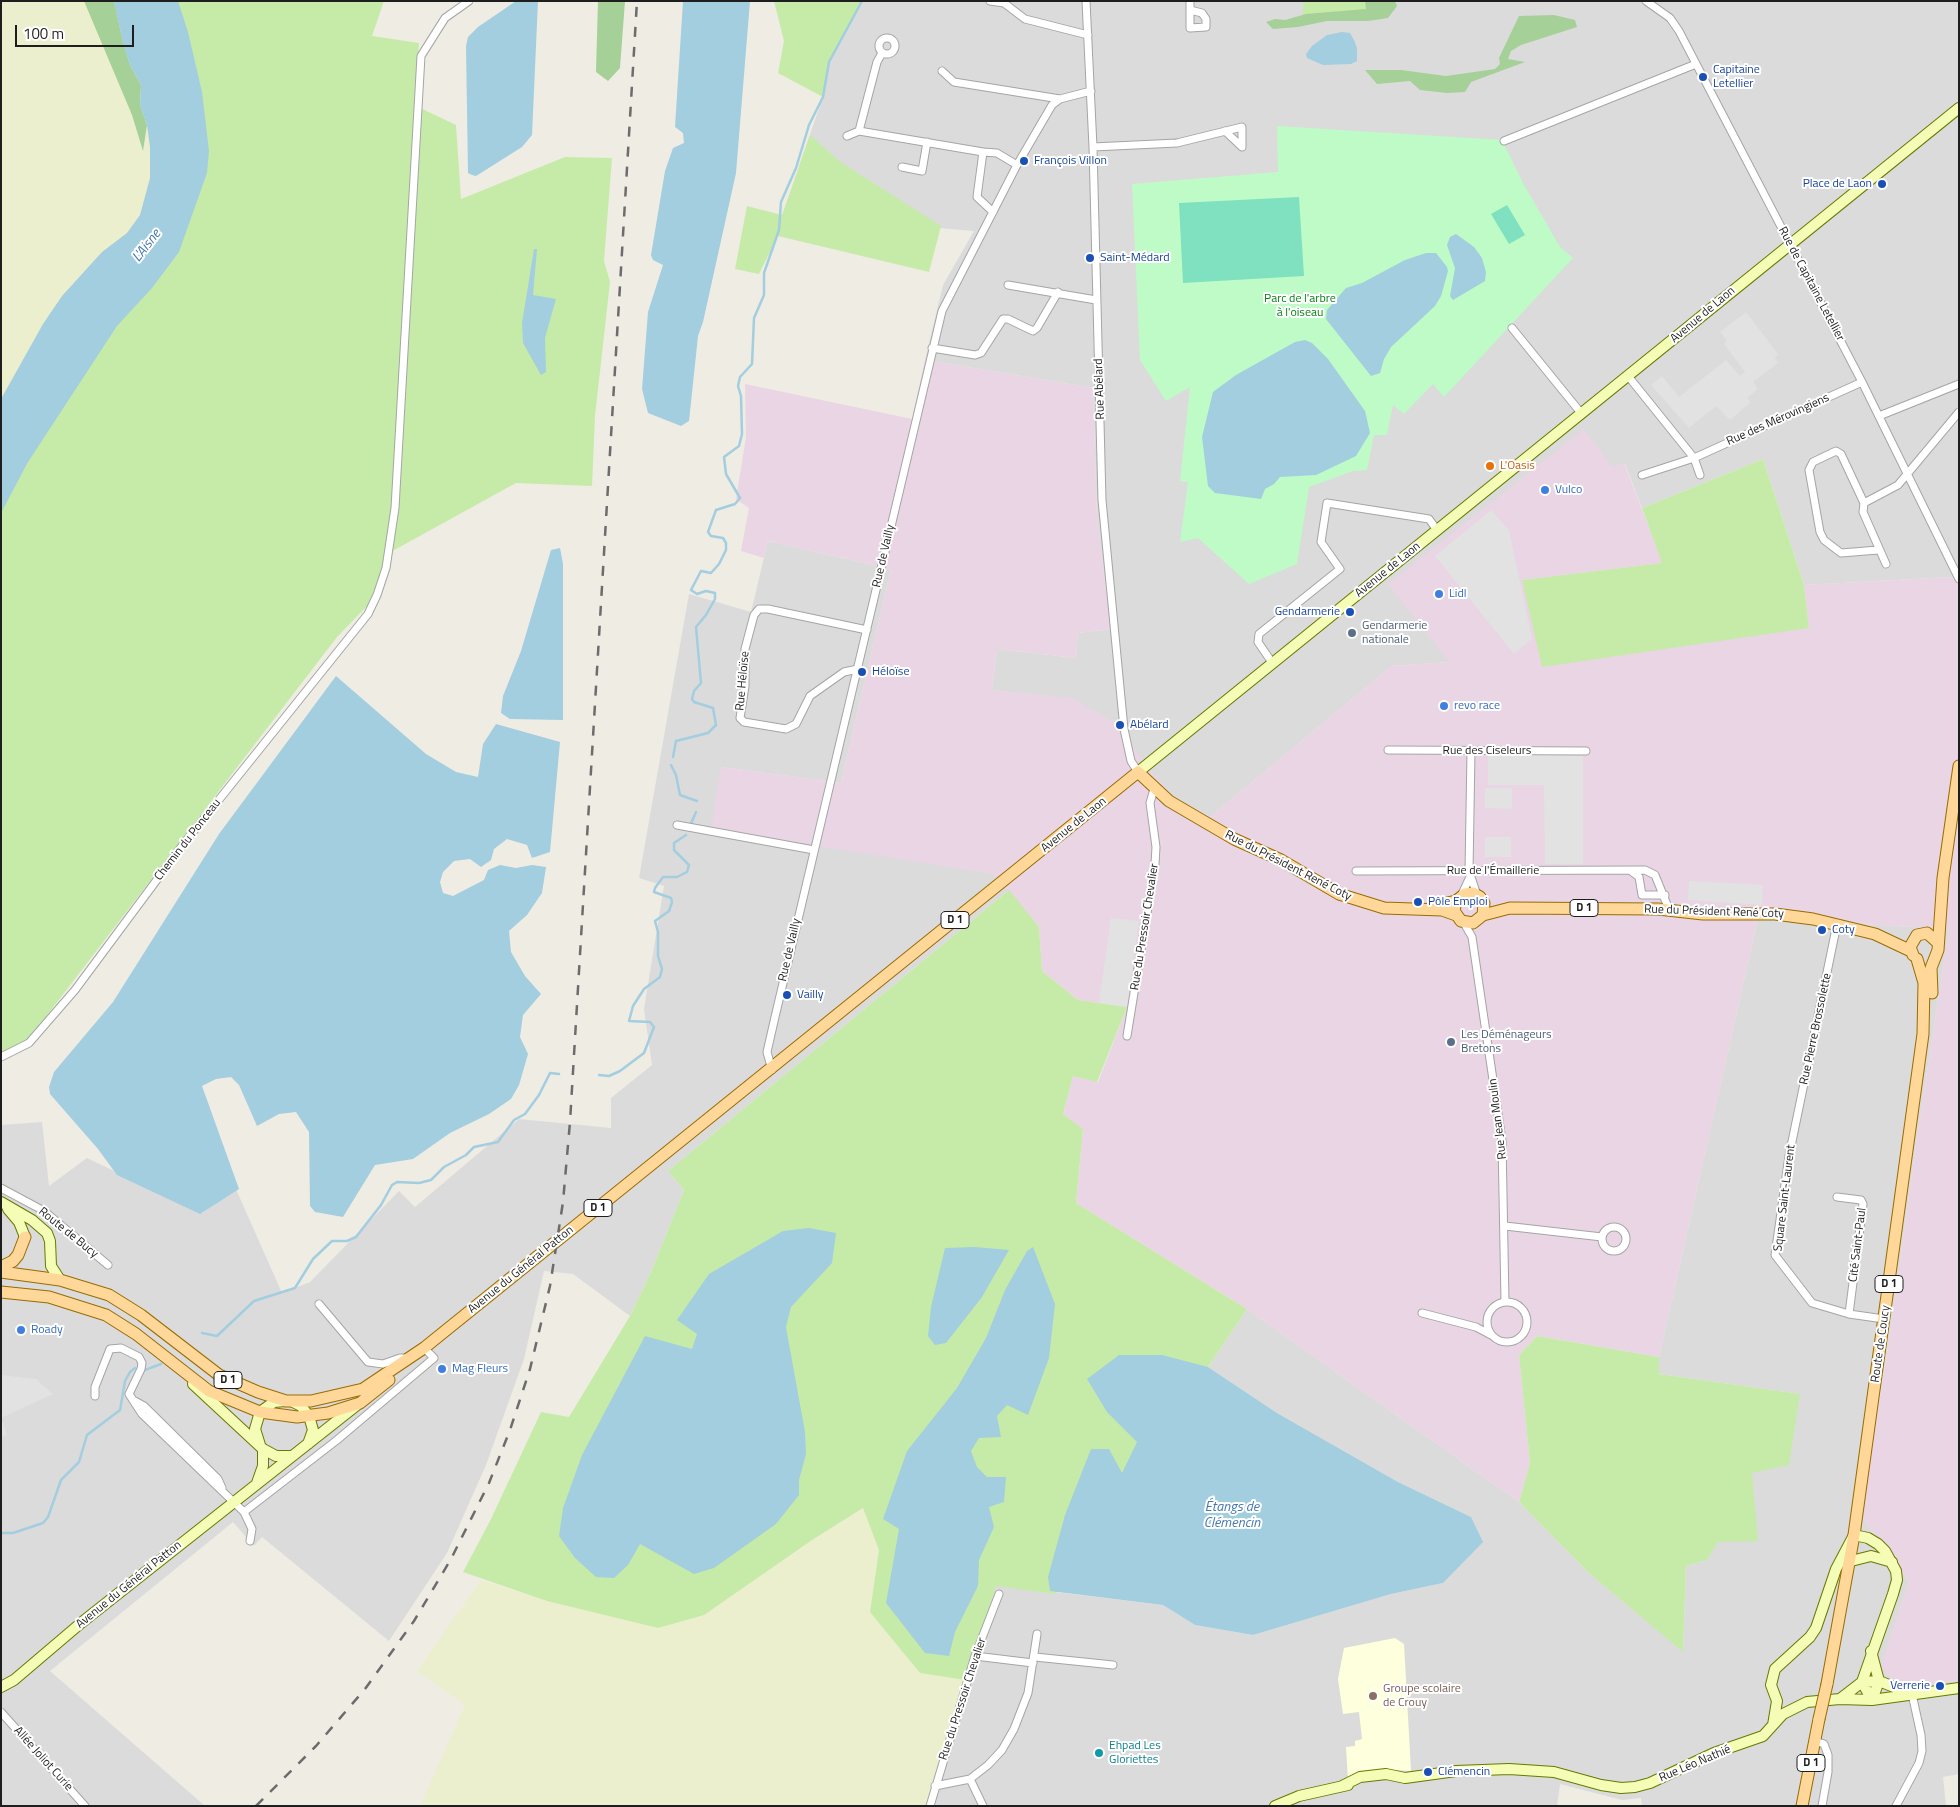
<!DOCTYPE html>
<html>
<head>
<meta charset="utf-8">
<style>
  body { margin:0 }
  #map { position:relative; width:1960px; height:1807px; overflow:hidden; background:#efece4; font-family:"Titillium Web",sans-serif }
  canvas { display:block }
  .frame { position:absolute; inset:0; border:2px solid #1e1e1e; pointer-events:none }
  .scale { position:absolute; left:15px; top:25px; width:119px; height:22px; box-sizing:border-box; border:2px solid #1e1e1e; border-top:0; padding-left:6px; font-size:15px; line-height:18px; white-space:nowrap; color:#1e1e1e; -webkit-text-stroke:4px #fff; paint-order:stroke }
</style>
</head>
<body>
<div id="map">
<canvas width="1960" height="1807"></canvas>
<div class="frame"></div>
<div class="scale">100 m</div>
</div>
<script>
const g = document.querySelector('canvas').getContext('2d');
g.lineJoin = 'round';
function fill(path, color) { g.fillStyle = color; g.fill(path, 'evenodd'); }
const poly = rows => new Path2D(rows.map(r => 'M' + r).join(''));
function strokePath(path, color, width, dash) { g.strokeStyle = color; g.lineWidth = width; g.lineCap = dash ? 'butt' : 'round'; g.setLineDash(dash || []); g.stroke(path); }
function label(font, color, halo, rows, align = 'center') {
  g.font = font + ' "Titillium Web",sans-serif'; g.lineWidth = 4; g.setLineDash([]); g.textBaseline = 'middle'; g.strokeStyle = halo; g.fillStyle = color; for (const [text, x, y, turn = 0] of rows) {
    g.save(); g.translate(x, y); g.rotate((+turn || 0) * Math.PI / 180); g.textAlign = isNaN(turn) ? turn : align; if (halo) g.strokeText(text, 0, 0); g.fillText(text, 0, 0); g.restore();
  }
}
const residential = poly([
  [862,1,1959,1,1959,586,1953,577,1804,585,1763,459,1642,508,1625,464,1450,662,1392,666,1210,817,1174,797,1072,699,992,690,997,649,1076,658,1078,633,1111,629,1097,517,1093,388,925,360,943,285,974,231,915,226,799,166,823,97,829,62],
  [768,541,891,569,841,783,721,767,993,874,1009,890,668,1171,684,1190,651,1272,630,1316,573,1274,544,1271,524,1359,486,1465,447,1553,389,1641,262,1537,254,1546,233,1522,50,1671,205,1806,1,1806,1,1125,42,1122,49,1186,87,1158,202,1213,235,1187,282,1293,310,1282,399,1191,415,1207,519,1119,611,1128,611,1098,652,1065,644,1009,664,886,639,878,689,594,751,612],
  [1758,918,1949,929,1916,1143,1890,1335,1860,1515,1909,1581,1882,1666,1897,1686,1959,1681,1959,1774,1943,1777,1946,1806,1642,1806,1641,1798,1622,1800,1560,1784,1557,1806,926,1806,996,1585,1163,1605,1195,1625,1253,1635,1391,1594,1443,1583,1471,1517,1398,1482,1277,1413,1208,1367,1247,1309,1519,1502,1590,1574,1683,1651,1686,1566,1707,1560,1752,1472,1799,1394,1659,1374,1659,1357]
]);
const industrial = poly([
  [925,360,1093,388,1097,517,1111,629,1078,633,1076,658,997,649,992,690,1072,698,1115,723,1154,775,1174,797,1210,817,1392,666,1449,662,1388,584,1584,429,1612,467,1624,463,1663,563,1522,580,1809,628,1804,585,1953,577,1959,586,1959,1681,1897,1686,1881,1666,1909,1581,1860,1515,1890,1335,1916,1143,1949,929,1758,918,1659,1357,1537,1336,1519,1355,1530,1463,1519,1502,1247,1309,1076,1203,1083,1130,1063,1114,1073,1076,1098,1082,1127,1007,1078,1000,1042,971,1039,927,993,874,711,829,721,767,841,783,891,569,768,541,764,558,741,551,749,508,736,499,746,437,745,384,912,419]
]);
const education = poly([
  [1395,1638,1404,1644,1411,1771,1394,1770,1359,1774,1348,1780,1346,1747,1355,1746,1355,1741,1362,1739,1359,1712,1343,1714,1338,1679,1344,1648]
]);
const farmland = poly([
  [1,1,110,1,172,138,163,234,1,479],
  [863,1508,879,1550,870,1612,966,1680,926,1806,420,1806,465,1705,417,1671,481,1580,547,1601,658,1628,812,1540]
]);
const grass = poly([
  [110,1,384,1,372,36,419,43,414,105,456,125,461,199,565,157,612,158,604,261,610,282,595,416,592,486,516,483,387,554,369,604,337,637,25,1044,1,1055,1,479,163,234,172,137],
  [774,1,862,1,829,62,823,97,778,73,784,41],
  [1303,1,1374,1,1374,10,1303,15],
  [810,135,839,161,941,226,929,272,778,236,759,274,735,269,747,206,782,215],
  [1763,459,1804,585,1809,628,1542,667,1522,580,1662,563,1642,508],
  [1009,890,1039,927,1042,971,1078,1000,1127,1007,1097,1082,1073,1076,1063,1114,1083,1129,1076,1203,1247,1309,1208,1367,1152,1442,1055,1594,996,1586,966,1680,920,1673,870,1612,879,1550,863,1508,812,1540,704,1615,658,1628,547,1601,463,1572,491,1519,541,1412,569,1417,630,1316,651,1272,684,1190,668,1171],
  [1537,1336,1659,1357,1659,1374,1800,1394,1789,1465,1752,1473,1758,1541,1718,1542,1707,1560,1686,1566,1683,1652,1590,1574,1519,1502,1530,1463,1519,1355]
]);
const forest = poly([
  [84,1,114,1,123,42,130,65,141,85,140,105,147,125,143,151,132,115],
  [598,1,625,1,620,68,608,81,596,72],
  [1365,1,1395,1,1397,6,1388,18,1368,21,1327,21,1298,27,1273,29,1266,22,1275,19,1285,20,1306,14,1366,9],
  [1554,15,1575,20,1577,27,1521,45,1511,51,1508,59,1525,62,1471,82,1465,92,1447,93,1420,90,1410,81,1377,84,1365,70,1401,70,1446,76,1495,69,1500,64,1499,58,1519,16]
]);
const park = poly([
  [1277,126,1502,140,1524,185,1560,247,1573,258,1444,397,1433,384,1404,414,1393,405,1387,435,1374,435,1367,470,1353,471,1309,487,1297,564,1249,584,1198,538,1180,542,1188,482,1180,481,1190,387,1166,401,1140,360,1132,184,1278,172]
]);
const pitch = poly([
  [1299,197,1304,276,1183,283,1179,203],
  [1507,205,1525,235,1509,244,1491,214]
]);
const parking = poly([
  [1742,60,1747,74,1739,77,1740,82,1721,88,1713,70],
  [1746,312,1778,354,1775,358,1778,363,1753,382,1758,389,1747,398,1751,402,1730,420,1716,406,1689,428,1651,385,1662,376,1679,397,1726,360,1740,376,1745,372,1724,344,1727,341,1720,332],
  [1491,510,1509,530,1532,639,1514,654,1435,556],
  [1583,754,1583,864,1545,864,1544,785,1488,785,1488,755],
  [1485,788,1512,788,1512,809,1485,808],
  [1485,837,1511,837,1511,857,1485,857],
  [1689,881,1763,885,1762,905,1688,900],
  [1111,918,1139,921,1127,1007,1099,1003],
  [1,1375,36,1379,53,1394,1,1418,7,1435,1,1437]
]);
const water = poly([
  [114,1,178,1,188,32,202,92,209,151,207,173,179,252,152,288,117,326,28,462,1,513,1,399,43,324,62,296,102,252,127,233,140,215,150,178,150,147,147,125,140,105,141,85,130,65,123,43],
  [516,1,538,1,532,135,522,147,476,176,472,175,468,173,466,46,468,37,478,27],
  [683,1,750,1,736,173,703,322,698,336,689,421,681,426,648,413,642,389,648,312,663,265,653,260,651,255,665,171,673,148,684,143,683,133,675,127],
  [1342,32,1350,33,1354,40,1357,48,1357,61,1351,64,1323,65,1307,58,1306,54,1312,46,1327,35],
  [1456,234,1474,247,1482,258,1486,272,1485,281,1453,300,1450,296,1455,268,1447,245,1450,237],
  [534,249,537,249,533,295,556,299,545,338,546,372,541,375,523,343,522,323],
  [1426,253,1436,253,1447,267,1448,271,1441,296,1435,306,1391,347,1384,359,1380,373,1371,376,1326,319,1327,310,1346,288,1362,283,1405,260],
  [1305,340,1312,343,1328,359,1365,411,1370,433,1356,456,1316,475,1280,477,1274,484,1265,489,1261,499,1215,493,1208,486,1202,437,1213,392,1236,375,1295,342],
  [560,548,563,564,563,720,510,719,501,713,503,696,521,651,551,550],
  [336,676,426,754,456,772,478,777,483,744,496,724,560,742,550,852,532,858,527,845,507,839,494,849,491,860,481,867,470,859,454,861,443,872,440,882,443,893,453,896,484,880,488,870,500,865,516,868,532,865,546,867,542,893,527,915,509,931,511,952,525,976,541,994,523,1015,520,1037,528,1054,519,1085,511,1099,489,1114,450,1133,413,1159,375,1165,343,1217,315,1212,310,1206,309,1132,296,1112,279,1114,257,1126,239,1085,231,1077,216,1079,202,1086,239,1189,200,1214,117,1175,98,1149,50,1094,49,1087,54,1072,113,1002,219,834],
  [809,1228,836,1233,832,1263,791,1307,786,1327,805,1432,806,1454,799,1480,799,1495,776,1524,714,1568,694,1574,640,1544,628,1565,614,1578,596,1577,575,1558,559,1536,563,1508,582,1455,645,1336,692,1349,697,1334,677,1320,709,1274,783,1231],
  [975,1247,1009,1250,982,1297,946,1343,935,1345,928,1336,931,1307,945,1248],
  [1033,1247,1055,1304,1049,1358,1028,1415,1007,1405,997,1416,1001,1437,979,1438,971,1451,977,1467,987,1477,1006,1477,1004,1502,989,1507,994,1527,979,1560,978,1586,955,1632,949,1656,925,1653,886,1603,899,1529,883,1519,907,1451,957,1388,986,1338,1005,1290,1027,1251],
  [1119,1355,1162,1355,1208,1367,1277,1413,1398,1482,1471,1517,1483,1542,1443,1583,1391,1594,1253,1635,1195,1625,1163,1605,1050,1591,1048,1577,1065,1515,1091,1449,1109,1449,1122,1473,1137,1442,1107,1412,1087,1379]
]);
const stream = poly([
  [673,757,676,741,708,733,716,725,713,708,694,702,692,699,694,691,701,683,696,627,706,615,715,599,715,593,706,591,697,594,691,590,701,571,711,573,719,564,726,550,726,543,723,538,711,536,708,532,716,510,735,504,740,498,726,474,724,457,739,446,742,434,741,396,738,386,740,377,752,364,754,318,764,295,764,273,779,230,781,202,796,168,809,125,823,97,829,62,862,1],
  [671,765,676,775,680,795,697,801],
  [690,826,696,812],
  [599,1075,609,1076,620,1071,644,1053,654,1027,650,1022,629,1021,633,1006,644,989,660,977,662,969,658,956,658,932,655,921,669,911,672,902,671,898,654,892,655,888,663,877,677,877,687,872,689,865,674,850,674,843,686,835],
  [202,1333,217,1336,254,1301,295,1288,313,1259,332,1241,347,1241,356,1237,381,1205,392,1185,397,1182,419,1183,431,1180,444,1167,466,1155,474,1147,498,1142,514,1120,525,1114,539,1095,550,1073,559,1074],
  [145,1370,161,1364],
  [1,1533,13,1533,43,1523,48,1517,61,1480,79,1462,87,1435,120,1410,125,1381,130,1372,135,1368]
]);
const minor = poly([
  [990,1,1004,3,1025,19,1088,35],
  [1086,1,1093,147,1102,500,1124,729,1131,761,1138,772],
  [1190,1,1190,28,1206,27,1206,19,1202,13,1190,10],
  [1646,1,1670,18,1679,31,1862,382,1959,579],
  '879 46a8 8 0 1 1 16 0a8 8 0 1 1-16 0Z',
  [882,53,877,62,859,131,983,152],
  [942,71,954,82,1060,99],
  [847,136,859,131],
  [1504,141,1696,64],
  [1093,147,1177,143,1242,127,1242,147,1225,131],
  [902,167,922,171,927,142],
  [993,212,977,197,983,152,997,153,1017,165],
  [1008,285,1096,300],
  [1512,328,1581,413],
  [932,348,975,355,981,353,1003,319,1008,319,1033,331,1037,328,1058,292],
  [1628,376,1694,458,1862,382],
  [1879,416,1959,384],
  [1642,475,1694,458,1700,475],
  [1864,503,1898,485,1959,412],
  [1878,550,1841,553,1824,540,1820,532,1809,470,1813,462,1836,451,1841,454,1864,503,1863,512,1886,564],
  [1273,664,1258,642,1259,634,1340,569,1321,542,1327,503,1429,519,1437,530],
  [858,669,844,672,810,696,796,724,786,729,744,722,740,718,745,686,745,649,754,615,759,609,768,609,867,630],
  [1388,750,1586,751],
  [1471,751,1469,871,1477,895],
  [677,825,814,850],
  [1356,871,1645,870,1655,875,1668,907],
  [1631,871,1639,877,1642,895,1665,895],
  [1461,896,1470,877],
  [1464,923,1472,937,1502,1141,1505,1302],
  [1837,924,1789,1156,1775,1255,1812,1303,1849,1314,1884,1319],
  [1127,1036,1155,864,1156,847,1150,803,1154,789],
  [1,1057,29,1043,75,990,185,842,368,614,377,595,386,568,395,508,421,56,445,18,469,1],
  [772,1070,767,1052,775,1017,942,311,1017,165,1052,105,1060,99,1091,91],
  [1,1188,44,1211,108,1265],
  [1837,1197,1861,1200,1863,1204,1849,1314],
  [1505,1226,1602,1237],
  '1602 1239a12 12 0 1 1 24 0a12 12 0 1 1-24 0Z',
  '1487 1322a20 20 0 1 1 40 0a20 20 0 1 1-40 0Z',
  [319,1304,368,1362,383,1364,400,1358,407,1358],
  [1422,1313,1476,1327,1491,1335],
  [95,1396,95,1387,110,1349,121,1348,139,1357,142,1363,141,1369,129,1394,142,1414,244,1512,337,1440,434,1358,424,1348],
  [135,1401,144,1406,218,1479,222,1488],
  [244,1512,252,1529,250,1541],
  [975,1656,1033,1663],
  [1035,1657,1113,1665],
  [1,1712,85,1806],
  [1815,1741,1824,1744,1828,1755,1828,1772,1822,1806],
  [970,1779,983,1806],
  [935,1786,970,1779,988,1765,1002,1750,1014,1729,1028,1693,1037,1634],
  [930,1806,975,1656,999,1594],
  [1896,1806,1919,1763,1922,1751,1921,1735,1912,1694]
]);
const secondary = poly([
  [1138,772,1959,108],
  [1,1202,32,1220,47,1233,50,1241,51,1266,60,1280],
  [8,1209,19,1222,25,1237],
  [193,1384,263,1449,263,1466,257,1483],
  [293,1402,301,1406,309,1416,313,1430,308,1444],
  [260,1445,255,1429,260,1412,274,1402,285,1401],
  [263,1449,276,1456,292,1456],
  [1851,1561,1871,1556,1892,1562],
  [1871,1651,1879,1681,1872,1700],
  [1,1687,14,1680,81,1623,357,1405],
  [1840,1699,1862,1682,1879,1681,1909,1693],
  [1773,1725,1777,1701,1771,1685,1775,1669,1810,1637,1816,1628,1836,1569,1854,1535,1868,1538,1878,1544,1885,1551,1896,1571,1897,1580,1893,1594,1862,1682,1872,1700],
  [1342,1786,1360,1777,1386,1774,1405,1778,1456,1771,1509,1769,1554,1772,1601,1785,1621,1788,1635,1787,1650,1783,1714,1753,1763,1736,1783,1714,1807,1702,1840,1699,1872,1700,1959,1688],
  [1275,1806,1299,1796,1348,1785]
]);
const primary = poly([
  [1434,906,1456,901,1465,894,1473,893,1480,897,1484,903,1483,915,1473,923,1461,921,1454,911,1456,901],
  [1483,915,1510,908,1658,909,1703,914,1775,914,1813,919,1875,934,1911,951],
  [1913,955,1910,947,1917,935,1927,933,1937,942],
  [1932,993,1931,968,1938,950,1943,878,1959,766],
  [1,1267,13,1261,18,1255,25,1237],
  [1,1272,60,1280,109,1295,141,1315,219,1375,258,1392,286,1401,311,1401,363,1389,424,1348,1138,772,1169,801,1234,839,1281,860,1339,894,1384,908,1442,910,1456,915],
  [1,1292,49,1297,106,1315,136,1334,209,1391,260,1412,297,1417,328,1413,360,1403,389,1380],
  [1827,1684,1854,1535,1923,1034,1924,983,1917,959],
  [1802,1806,1819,1719]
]);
const rail = poly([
  [256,1806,316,1746,365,1689,414,1621,451,1559,489,1483,510,1430,530,1369,550,1286,563,1202,570,1122,637,1]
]);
const primaryBridge = poly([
  [1819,1719,1827,1684]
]);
const markers = [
  [1703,77,5,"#1a4fb4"],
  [1024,161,5,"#1a4fb4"],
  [1882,184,5,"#1a4fb4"],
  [1090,258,5,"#1a4fb4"],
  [1490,466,5,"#e8710a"],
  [1545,490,5,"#3f7fe0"],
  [1439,594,5,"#3f7fe0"],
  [1350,612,5,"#1a4fb4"],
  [1352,633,5,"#5c6f8a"],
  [862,672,5,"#1a4fb4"],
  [1444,706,5,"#3f7fe0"],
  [1120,725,5,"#1a4fb4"],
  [1418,902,5,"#1a4fb4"],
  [1822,930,5,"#1a4fb4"],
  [787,995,5,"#1a4fb4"],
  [1451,1042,5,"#5c6f8a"],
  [21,1330,5,"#3f7fe0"],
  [442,1369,5,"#3f7fe0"],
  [1940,1686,5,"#1a4fb4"],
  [1373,1696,5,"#8d6e63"],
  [1099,1753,5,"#0f9aa8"],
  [1428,1772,5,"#1a4fb4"]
];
const shields = [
  [1584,908,28],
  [955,920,28],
  [598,1208,28],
  [1889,1284,28],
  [228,1380,28],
  [1811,1763,28]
];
const shieldNames = [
  ["D 1",1584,908],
  ["D 1",955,920],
  ["D 1",598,1208],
  ["D 1",1889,1284],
  ["D 1",228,1380],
  ["D 1",1811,1763]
];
const transitNames = [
  ["Capitaine",1713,70],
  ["Letellier",1713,84],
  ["François Villon",1034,161],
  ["Place de Laon",1872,184,"right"],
  ["Saint-Médard",1100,258],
  ["Gendarmerie",1340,612,"right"],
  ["Héloïse",872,672],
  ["Abélard",1130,725],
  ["Pôle Emploi",1428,902],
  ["Coty",1832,930],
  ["Vailly",797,995],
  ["Verrerie",1930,1686,"right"],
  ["Clémencin",1438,1772]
];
const streetNames = [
  ["Rue de Capitaine Letellier",1811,284,62],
  ["Avenue de Laon",1703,315,-40],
  ["Rue Abélard",1100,389,-92],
  ["Rue des Mérovingiens",1778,420,-24],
  ["Rue de Vailly",884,556,-77],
  ["Avenue de Laon",1388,570,-39],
  ["Rue Héloïse",743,681,-85],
  ["Rue des Ciseleurs",1487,751],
  ["Avenue de Laon",1074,825,-39],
  ["Chemin du Ponceau",188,840,-52],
  ["Rue du Président René Coty",1288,866,27],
  ["Rue de l'Émaillerie",1493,871],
  ["Rue du Président René Coty",1714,912,2],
  ["Rue du Pressoir Chevalier",1145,927,-81],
  ["Rue de Vailly",790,950,-77],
  ["Rue Pierre Brossolette",1816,1029,-78],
  ["Rue Jean Moulin",1498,1119,-97],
  ["Square Saint-Laurent",1785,1198,-83],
  ["Route de Bucy",68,1233,39],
  ["Cité Saint-Paul",1858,1245,-83],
  ["Avenue du Général Patton",521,1270,-39],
  ["Route de Coucy",1881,1344,-82],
  ["Avenue du Général Patton",129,1585,-39],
  ["Rue du Pressoir Chevalier",963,1699,-72],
  ["Allée Joliot Curie",43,1759,48],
  ["Rue Léo Nathié",1695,1764,-23]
];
const parkNames = [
  ["Parc de l'arbre",1300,299],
  ["à l'oiseau",1300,313]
];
const foodNames = [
  ["L'Oasis",1500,466]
];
const shopNames = [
  ["Vulco",1555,490],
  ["Lidl",1449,594],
  ["revo race",1454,706],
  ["Roady",31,1330],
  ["Mag Fleurs",452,1369]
];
const serviceNames = [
  ["Gendarmerie",1362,626],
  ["nationale",1362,640],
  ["Les Déménageurs",1461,1035],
  ["Bretons",1461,1049]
];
const educationNames = [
  ["Groupe scolaire",1383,1689],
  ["de Crouy",1383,1703]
];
const cultureNames = [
  ["Ehpad Les",1109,1746],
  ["Gloriettes",1109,1760]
];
const waterNames = [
  ["L'Aisne",147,246,-52],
  ["Étangs de",1232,1508],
  ["Clémencin",1232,1524]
];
fill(residential, '#dcdbdb');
fill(industrial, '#e9d5e4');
fill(education, '#feffdd');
fill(farmland, '#ebefce');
fill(grass, '#c6eba8');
fill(forest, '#a5d097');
fill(park, '#bffbc6');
fill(pitch, '#7fe1bf');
fill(parking, '#e2e2e2');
fill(water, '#a2cedf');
strokePath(stream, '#a2cedf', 2.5);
strokePath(minor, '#a5a5a5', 9);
strokePath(secondary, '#677901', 12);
strokePath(primary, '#986c00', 13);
strokePath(minor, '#fff', 7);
strokePath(secondary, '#f5fcb5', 10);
strokePath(primary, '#ffd799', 11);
strokePath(rail, '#6c6c6c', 2.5, [10, 10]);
strokePath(primaryBridge, '#986c00', 13, []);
strokePath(primaryBridge, '#ffd799', 11);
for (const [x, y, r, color] of markers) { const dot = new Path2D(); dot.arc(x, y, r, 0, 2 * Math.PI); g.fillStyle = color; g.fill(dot); strokePath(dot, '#fff', 2); }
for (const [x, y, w] of shields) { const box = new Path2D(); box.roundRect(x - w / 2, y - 8.5, w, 17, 4); g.fillStyle = '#fff'; g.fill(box); strokePath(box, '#1e1e1e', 1); }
label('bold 11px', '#1e1e1e', null, shieldNames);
label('12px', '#164399', '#fff', transitNames, 'left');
label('12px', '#1e1e1e', '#fff', streetNames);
label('12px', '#088017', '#fff', parkNames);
label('12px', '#c56008', '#fff', foodNames, 'left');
label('12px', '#366cbe', '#fff', shopNames, 'left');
label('12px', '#4e5e75', '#fff', serviceNames, 'left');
label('12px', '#785e54', '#fff', educationNames, 'left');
label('12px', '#0d838f', '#fff', cultureNames, 'left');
label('italic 14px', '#4778b1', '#fff', waterNames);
</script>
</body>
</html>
